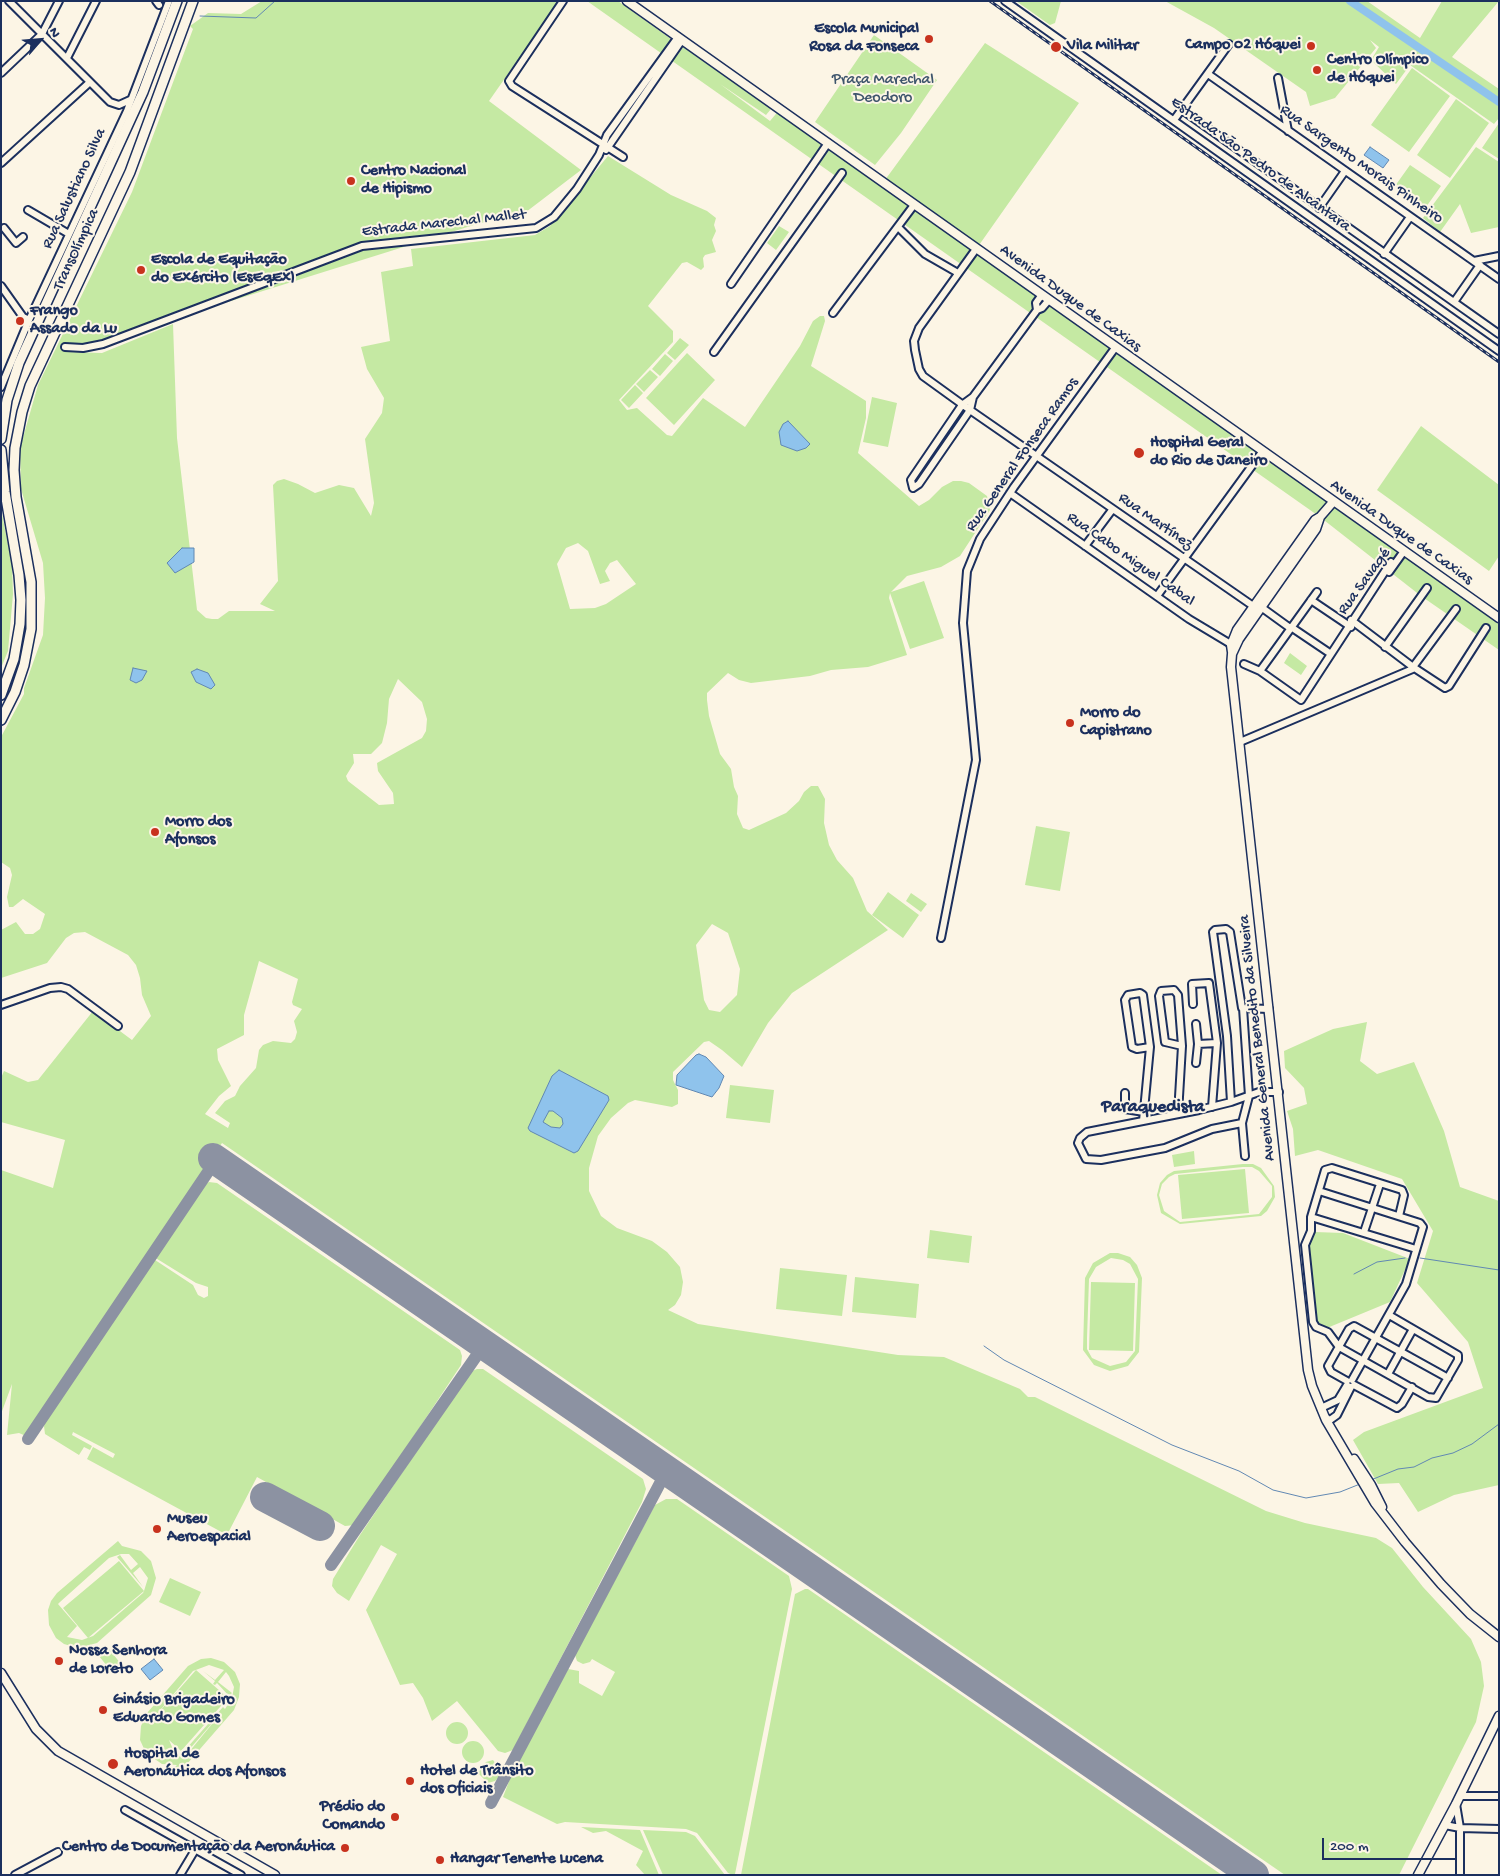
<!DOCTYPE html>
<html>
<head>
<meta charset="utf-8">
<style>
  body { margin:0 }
  #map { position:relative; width:1500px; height:1876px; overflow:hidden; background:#fcf5e5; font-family:"Gochi Hand",sans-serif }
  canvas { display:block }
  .frame { position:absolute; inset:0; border:2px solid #1b2f5e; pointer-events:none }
  .north { position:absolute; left:15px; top:15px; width:50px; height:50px; -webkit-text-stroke:4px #fcf5e5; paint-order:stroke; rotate:63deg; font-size:14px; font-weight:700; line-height:20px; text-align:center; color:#1b2f5e }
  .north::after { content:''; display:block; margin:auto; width:18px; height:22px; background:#1b2f5e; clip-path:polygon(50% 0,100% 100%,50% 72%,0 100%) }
  .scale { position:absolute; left:1322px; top:1838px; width:135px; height:22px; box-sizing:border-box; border:2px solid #1b2f5e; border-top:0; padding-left:6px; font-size:15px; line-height:18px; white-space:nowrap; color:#1b2f5e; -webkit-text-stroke:4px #fcf5e5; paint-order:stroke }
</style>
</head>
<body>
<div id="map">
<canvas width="1500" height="1876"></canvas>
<div class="frame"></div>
<div class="north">N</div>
<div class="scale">200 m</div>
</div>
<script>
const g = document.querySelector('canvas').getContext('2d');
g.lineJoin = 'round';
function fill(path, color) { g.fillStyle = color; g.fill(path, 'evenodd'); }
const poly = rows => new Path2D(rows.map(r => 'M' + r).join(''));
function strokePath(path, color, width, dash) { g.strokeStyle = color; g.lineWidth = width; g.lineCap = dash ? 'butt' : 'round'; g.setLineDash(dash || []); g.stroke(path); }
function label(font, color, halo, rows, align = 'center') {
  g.font = font + ' "Gochi Hand",sans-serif'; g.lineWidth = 4; g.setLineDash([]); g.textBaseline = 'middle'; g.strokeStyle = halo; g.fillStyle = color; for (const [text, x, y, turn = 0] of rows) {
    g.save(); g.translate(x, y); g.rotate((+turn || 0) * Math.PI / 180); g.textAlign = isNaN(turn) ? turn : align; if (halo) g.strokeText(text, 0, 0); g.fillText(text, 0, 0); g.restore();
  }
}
const green = poly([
  [262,1,559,1,489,101,581,170,526,212,477,224,68,352,102,353,173,324,177,438,197,610,206,618,212,619,218,619,229,611,275,611,260,604,278,581,273,485,277,481,284,479,298,484,315,493,339,485,354,488,371,516,374,503,365,439,382,413,384,398,367,369,361,347,390,341,381,272,413,266,411,249,535,235,550,226,608,156,671,195,707,211,716,218,714,225,716,231,712,240,716,252,705,255,703,258,704,267,701,270,687,262,682,263,648,306,673,331,673,342,619,400,627,410,637,408,667,435,672,436,703,398,745,427,800,346,813,321,820,316,824,316,825,321,811,366,866,401,866,418,858,453,919,506,929,500,942,487,953,481,961,481,969,483,987,496,990,510,960,556,941,567,907,576,891,592,924,581,944,638,910,649,890,593,889,598,907,655,868,667,831,670,810,676,751,683,739,680,728,673,707,693,707,700,709,716,720,754,731,769,734,787,738,796,737,814,743,828,749,830,786,813,799,801,804,792,811,786,818,786,825,799,824,823,829,845,837,860,853,878,867,911,888,930,792,993,768,1023,742,1067,722,1050,709,1041,704,1042,673,1072,673,1080,678,1090,678,1104,672,1107,635,1100,628,1103,611,1118,598,1136,589,1168,589,1191,601,1216,617,1228,652,1241,667,1252,680,1267,683,1282,681,1295,675,1305,668,1310,698,1324,898,1355,944,1357,1020,1389,1028,1397,1035,1397,1266,1511,1305,1523,1376,1538,1392,1548,1423,1587,1471,1639,1481,1662,1484,1686,1476,1722,1399,1875,1285,1875,222,1143,26,1436,19,1433,7,1435,12,1384,1,1414,1,1170,53,1188,65,1140,1,1122,1,1078,4,1071,28,1082,38,1080,93,1011,132,1040,151,1016,142,995,140,978,136,965,128,955,85,932,74,933,66,938,47,963,1,978,1,930,16,922,25,934,33,934,40,929,45,914,23,899,13,907,9,907,7,897,12,875,10,868,1,862,1,737,24,694,24,688,43,635,45,598,43,563,21,489,20,448,38,385,132,192,193,29,190,26,208,13,241,14],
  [578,543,588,551,600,584,610,581,605,571,610,563,617,560,636,584,606,604,595,608,570,609,557,564,566,548],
  [398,679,422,702,427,719,426,731,422,738,377,763,378,771,393,793,394,804,379,805,348,781,346,776,354,763,353,754,371,754,382,743,387,723,389,699],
  [712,924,728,933,740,969,737,995,720,1012,709,1010,704,1000,696,945],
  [259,961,298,979,292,1002,293,1005,302,1009,294,1021,297,1032,295,1039,291,1043,273,1041,263,1045,259,1050,256,1068,240,1086,235,1096,225,1101,215,1113,230,1123,228,1128,205,1114,219,1096,231,1086,218,1060,217,1049,244,1035,244,1015],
  [587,1,618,1,671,39,667,47,678,54,683,47,771,109,766,115,720,84,770,121,780,109,885,180,985,43,1079,103,977,248,1499,619,1499,650,1421,596,1320,517],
  [1016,1,1061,1,1055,23,1050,25],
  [1165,1,1367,1,1420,38,1442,1,1499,1,1452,57,1499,89,1499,118,1494,124,1410,65,1396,84,1371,60,1379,47,1370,40,1376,48,1335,98,1310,106,1306,92,1214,28],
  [874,35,937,80,901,133,875,165,815,122],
  [1412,68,1450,96,1409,152,1371,125],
  [1456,99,1489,123,1450,178,1417,155],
  [1499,123,1499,159,1482,148],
  [1476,147,1499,162,1499,227,1471,233,1460,204,1440,232,1423,218],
  [1410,165,1441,186,1426,207,1395,186],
  [779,226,789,232,776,250,767,243],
  [680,338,689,345,675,360,667,353],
  [687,353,715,380,674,425,646,398],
  [665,354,673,361,660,376,652,369],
  [650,370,658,377,644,392,636,384],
  [635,385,643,393,629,408,621,400],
  [872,397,897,403,888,447,863,442],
  [1421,426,1499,485,1499,556,1489,571,1377,490],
  [1,509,12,565,13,594,8,651,1,668],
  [1290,653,1307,666,1301,675,1284,663],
  [1036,826,1070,832,1060,891,1025,885],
  [888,892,919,915,903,938,872,915],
  [911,893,927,904,921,912,906,901],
  [1367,1022,1360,1061,1377,1074,1414,1062,1444,1131,1460,1187,1499,1201,1499,1485,1454,1495,1418,1512,1399,1483,1378,1484,1353,1440,1364,1432,1483,1388,1468,1342,1417,1283,1433,1231,1402,1179,1318,1150,1295,1156,1293,1129,1287,1111,1307,1104,1304,1088,1285,1068,1284,1051,1333,1029],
  [730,1085,774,1090,770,1123,726,1118],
  [1194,1151,1195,1164,1174,1167,1172,1155],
  [1243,1164,1253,1164,1261,1168,1274,1186,1275,1197,1267,1211,1261,1216,1180,1224,1161,1213,1157,1195,1160,1183,1167,1175,1174,1171],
  [1243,1167,1252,1167,1259,1171,1272,1186,1272,1197,1259,1214,1180,1222,1164,1211,1159,1195,1162,1184,1169,1177,1175,1174],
  [1245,1169,1249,1213,1182,1219,1178,1175],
  [209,1182,217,1183,460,1350,462,1356,461,1365,355,1525,345,1526,257,1477,227,1535,87,1459,93,1447,113,1458,115,1454,73,1432,72,1435,92,1446,90,1450,84,1447,79,1455,45,1434,44,1426,46,1420,152,1258,193,1285,198,1295,204,1298,208,1296,208,1287,196,1283,154,1257,202,1186],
  [930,1230,972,1236,969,1263,927,1258],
  [1315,1232,1343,1233,1410,1259,1390,1302,1327,1328,1317,1323,1308,1249],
  [1110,1253,1118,1253,1130,1257,1137,1265,1142,1278,1139,1352,1128,1366,1110,1371,1094,1365,1083,1350,1085,1278,1093,1263],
  [1111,1258,1123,1260,1130,1264,1138,1279,1135,1351,1126,1362,1110,1366,1092,1358,1087,1349,1087,1338,1089,1279,1096,1267],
  [780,1268,847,1275,842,1316,776,1309],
  [855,1277,919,1284,916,1318,852,1312],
  [1091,1282,1135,1283,1133,1351,1089,1350],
  [477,1369,483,1369,643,1479,646,1489,642,1502,513,1750,505,1753,498,1751,457,1701,432,1721,423,1698,413,1683,400,1685,366,1610,397,1554,381,1545,349,1601,337,1593,332,1586,333,1579,360,1535,470,1372],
  [666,1499,677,1499,789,1576,792,1589,735,1874,733,1875,728,1873,697,1833,686,1829,565,1822,557,1824,503,1797,513,1771,568,1669,579,1671,579,1683,602,1696,615,1672,592,1659,590,1662,583,1664,577,1661,575,1655,655,1505],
  [118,1541,122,1546,141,1551,151,1561,156,1578,151,1595,97,1643,78,1648,64,1644,56,1638,49,1625,48,1610,51,1601,57,1593],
  [129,1554,138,1564,131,1570,120,1555,117,1557,143,1587,133,1573,140,1567,148,1578,144,1591,119,1561,63,1608,88,1638,144,1591,143,1593,93,1636,82,1640,67,1637,77,1626,58,1604,60,1602,109,1558,121,1554],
  [170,1578,201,1592,190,1616,159,1602],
  [805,1589,808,1589,1222,1875,741,1875,795,1594],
  [109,1649,121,1664,111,1671,99,1656],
  [211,1658,224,1662,235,1672,240,1684,239,1697,234,1710,180,1772,175,1767,177,1765,162,1764,146,1753,140,1740,141,1726,147,1713,188,1666,201,1659],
  [209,1665,224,1670,215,1680,203,1671,215,1681,213,1684,215,1685,217,1683,229,1696,232,1693,218,1682,226,1672,229,1676,234,1687,232,1698,225,1709,223,1707,186,1749,188,1751,221,1713,189,1752,182,1756,170,1758,158,1749,160,1747,176,1756,169,1740,181,1751,228,1698,196,1670,151,1721,193,1671],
  '446 1733a11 11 0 1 1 22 0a11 11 0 1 1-22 0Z',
  '462 1752a11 11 0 1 1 22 0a11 11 0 1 1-22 0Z',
  [493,1760,500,1769,501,1775,495,1781,488,1783,478,1773,486,1762],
  [581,1827,640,1830,659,1875,645,1875,636,1865,643,1851,606,1831,593,1833],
  [643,1830,686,1832,695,1836,725,1875,663,1875]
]);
const water = poly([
  [1370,147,1389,160,1383,168,1364,155,1370,147],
  [788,421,810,444,806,448,797,451,781,445,779,432,783,424,788,421],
  [182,548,194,548,194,562,175,573,167,563,182,548],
  [133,668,147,671,142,680,136,683,130,680,133,668],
  [197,669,208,673,215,685,211,689,196,682,191,672,197,669],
  [699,1054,706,1057,724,1076,719,1088,712,1097,676,1085,677,1075,696,1055,699,1054],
  [559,1070,608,1096,609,1100,578,1151,574,1153,530,1131,528,1128,552,1076,559,1070],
  [549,1111,553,1111,562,1118,563,1124,560,1128,551,1127,543,1122,549,1111],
  [154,1659,163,1670,150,1680,141,1669,154,1659]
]);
const stream = poly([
  [200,16,256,18,275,1],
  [1420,1258,1499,1270],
  [1354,1274,1377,1262,1405,1258],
  [984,1346,1004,1360,1172,1445,1239,1471,1273,1490,1306,1498,1340,1492,1360,1484],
  [1371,1480,1398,1469,1414,1467,1432,1458,1453,1453,1472,1444,1499,1424]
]);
const river = poly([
  [1350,1,1499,102]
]);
const taxiway = poly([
  [28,1439,216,1160],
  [331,1565,484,1345],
  [491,1803,667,1470]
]);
const runway = poly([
  [213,1158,1254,1875],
  [265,1497,320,1526]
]);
const minor = poly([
  [9,1,110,102,119,105,130,100],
  [156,1,159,5],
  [563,1,509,81,512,86,623,157],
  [1005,1,1499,351],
  [67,58,96,1],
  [1,73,42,34,59,1],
  [1208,74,1499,279],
  [1278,78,1288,131],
  [1182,110,1499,334],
  [1174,120,1229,44],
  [606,150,682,40],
  [1,163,90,82],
  [1319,208,1345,171],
  [28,210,69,234],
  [898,227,925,254,958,273],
  [4,228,16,243,23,237],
  [976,249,919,328,914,341,915,350,919,369,923,376,970,410,1256,608],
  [1384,254,1410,217],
  [1474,261,1499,256],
  [731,284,828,143],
  [1,286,23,317,29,320],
  [1454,302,1480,265],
  [1037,310,1036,303,1041,296],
  [833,313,914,205],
  [65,347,83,348,103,344,362,246,536,228,554,217,577,189,599,155,607,135,678,37],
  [714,352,842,173],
  [1,387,29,320,127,111,169,1],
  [973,397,970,410,919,484,913,488,911,480,962,405,973,397,1037,310,1042,308,1048,301],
  [1010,493,1189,619,1234,646],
  [1085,546,1112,510],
  [1389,572,1404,551],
  [1157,596,1262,452],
  [1311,600,1351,627],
  [1261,607,1290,628],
  [1351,620,1413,667,1445,688,1449,686,1486,628],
  [1291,627,1331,654],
  [1385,647,1427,588],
  [1244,664,1260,671,1301,700,1391,562],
  [1413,667,1456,609],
  [1260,671,1317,592],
  [1240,742,1415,668],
  [941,938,976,760,963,623,967,571,980,539,1014,487,1115,348],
  [1193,1004,1192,984,1209,983,1217,1043,1212,1107],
  [1,1005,50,988,61,987,68,989,118,1026],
  [1243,1008,1249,1096,1242,1123,1245,1156],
  [1196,1024,1198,1044,1196,1063],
  [1198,1044,1217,1043],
  [1125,1093,1125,1109,1144,1112],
  [1231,1102,1227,1036,1213,932,1215,930,1226,929,1230,932,1242,1008,1269,1009],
  [1178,1114,1182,1046,1178,995,1174,990,1161,991,1159,996,1165,1042,1182,1046],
  [1143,1121,1150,1047,1143,995,1140,993,1128,995,1125,1000,1132,1047,1137,1049,1150,1047],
  [1242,1123,1212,1129,1165,1148,1101,1160,1086,1159,1078,1143,1080,1138,1087,1132,1199,1110,1231,1102,1259,1092,1279,1092],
  [1319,1191,1420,1223,1423,1227,1406,1284,1352,1380],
  [1311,1217,1416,1249],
  [1364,1232,1380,1184],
  [1389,1315,1458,1355,1458,1360,1436,1398,1428,1397,1339,1347,1328,1332,1316,1327,1313,1322,1305,1245,1311,1231,1311,1217,1325,1170,1332,1168,1402,1190,1404,1195,1399,1216],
  [1388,1374,1413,1329],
  [1347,1381,1331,1372,1328,1366,1349,1329,1354,1326,1448,1378],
  [1354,1385,1397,1408,1402,1404,1412,1387],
  [1321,1408,1338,1400,1347,1385],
  [1325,1417,1330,1420,1337,1415,1351,1387],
  [1460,1796,1499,1796],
  [1456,1804,1460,1828,1460,1875],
  [125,1810,241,1875],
  [1445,1825,1460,1828,1499,1829],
  [15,1875,58,1852],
  [180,1875,195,1850]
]);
const major = poly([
  [627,1,1499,618],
  [1320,517,1316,529,1239,639,1232,654,1231,667,1308,1370,1312,1386,1326,1420,1375,1503,1405,1542,1441,1584,1470,1614,1499,1637],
  [1232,652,1231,645,1237,630,1315,520,1320,517,1333,502],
  [1354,1459,1371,1485,1382,1507],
  [1,1673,36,1729,58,1751,275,1875],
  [1418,1875,1456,1804,1499,1716]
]);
const highway = poly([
  [1,439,7,400,19,363,143,92,177,1],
  [1,450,5,492,19,575,21,600,20,624,14,659,1,695],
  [1,720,15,692,24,665,31,629,31,582,16,497,14,470,15,448,22,412,30,386,130,172,193,1]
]);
const rail = poly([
  [990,1,1499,362]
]);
const markers = [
  [929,39,5,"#c8321e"],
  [1311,46,5,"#c8321e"],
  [1056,47,6,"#c8321e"],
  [1317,70,5,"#c8321e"],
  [351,181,5,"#c8321e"],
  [141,270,5,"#c8321e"],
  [20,321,5,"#c8321e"],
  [1139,453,6,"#c8321e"],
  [1070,723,5,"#c8321e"],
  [155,832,5,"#c8321e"],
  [157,1529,5,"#c8321e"],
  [59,1661,5,"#c8321e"],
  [103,1710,5,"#c8321e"],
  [113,1764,6,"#c8321e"],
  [410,1781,5,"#c8321e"],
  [395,1817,5,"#c8321e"],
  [345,1848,5,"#c8321e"],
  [440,1860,5,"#c8321e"]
];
const poiNames = [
  ["Escola Municipal",919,30,"right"],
  ["Rosa da Fonseca",919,48,"right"],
  ["Campo 02 Hóquei",1301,46,"right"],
  ["Vila Militar",1067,47],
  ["Centro Olímpico",1327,61],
  ["de Hóquei",1327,79],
  ["Centro Nacional",361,172],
  ["de Hipismo",361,190],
  ["Escola de Equitação",151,261],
  ["do Exército (EsEqEx)",151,279],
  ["Frango",30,312],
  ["Assado da Lu",30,330],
  ["Hospital Geral",1150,444],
  ["do Rio de Janeiro",1150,462],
  ["Morro do",1080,714],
  ["Capistrano",1080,732],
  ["Morro dos",165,823],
  ["Afonsos",165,841],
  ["Museu",167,1520],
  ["Aeroespacial",167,1538],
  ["Nossa Senhora",69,1652],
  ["de Loreto",69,1670],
  ["Ginásio Brigadeiro",113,1701],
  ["Eduardo Gomes",113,1719],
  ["Hospital de",124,1755],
  ["Aeronáutica dos Afonsos",124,1773],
  ["Hotel de Trânsito",420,1772],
  ["dos Oficiais",420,1790],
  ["Prédio do",385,1808,"right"],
  ["Comando",385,1826,"right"],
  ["Centro de Documentação da Aeronáutica",335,1848,"right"],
  ["Hangar Tenente Lucena",450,1860]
];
const parkNames = [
  ["Praça Marechal",883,81],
  ["Deodoro",883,99]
];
const streetNames = [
  ["Estrada São Pedro de Alcântara",1260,165,36],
  ["Rua Sargento Morais Pinheiro",1361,165,35],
  ["Rua Salustiano Silva",75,189,-65],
  ["Estrada Marechal Mallet",444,224,-6],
  ["TransOlímpica",77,250,-65],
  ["Avenida Duque de Caxias",1070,299,36],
  ["Rua General Fonseca Ramos",1023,455,-55],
  ["Rua Martínez",1155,522,35],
  ["Avenida Duque de Caxias",1401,533,35],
  ["Rua Cabo Miguel Cabal",1130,560,35],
  ["Rua Savagé",1365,582,-54],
  ["Avenida General Benedito da Silveira",1258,1038,-96]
];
const neighbourhoodNames = [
  ["Paraquedista",1153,1108]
];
fill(green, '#c5e9a3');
fill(water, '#8fc3ec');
strokePath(water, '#6188b3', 1);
strokePath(stream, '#6188b3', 1);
strokePath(river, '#8fc3ec', 8);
strokePath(taxiway, '#8c92a2', 12);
strokePath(runway, '#8c92a2', 30);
strokePath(minor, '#1b2f5e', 10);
strokePath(major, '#1b2f5e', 11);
strokePath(highway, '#1b2f5e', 12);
strokePath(minor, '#fcf5e5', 6);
strokePath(major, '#fcf5e5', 8);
strokePath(highway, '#fcf5e5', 9);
strokePath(rail, '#1b2f5e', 3);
strokePath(rail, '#fcf5e5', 1, [4]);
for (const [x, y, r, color] of markers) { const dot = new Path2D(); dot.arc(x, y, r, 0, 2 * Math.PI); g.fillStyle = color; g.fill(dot); strokePath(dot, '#fcf5e5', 2); }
label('bold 16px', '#1b2f5e', '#fcf5e5', poiNames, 'left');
label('16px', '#3d546c', '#fcf5e5', parkNames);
label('16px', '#1b2f5e', '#fcf5e5', streetNames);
label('bold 18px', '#1b2f5e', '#fcf5e5', neighbourhoodNames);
</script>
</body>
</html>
